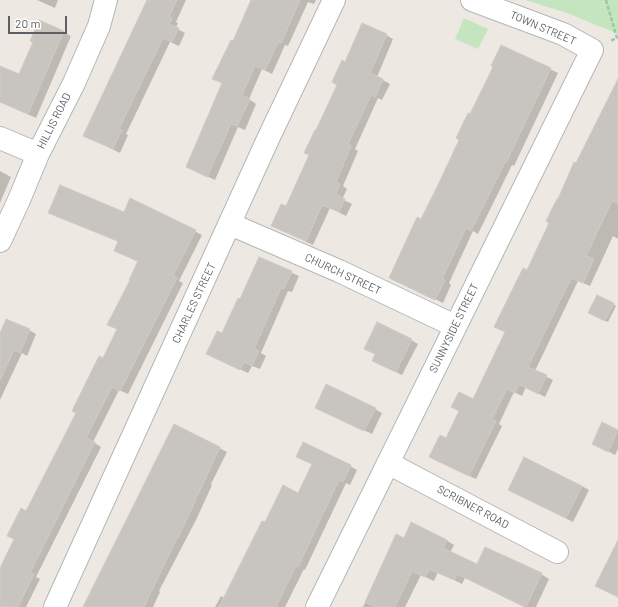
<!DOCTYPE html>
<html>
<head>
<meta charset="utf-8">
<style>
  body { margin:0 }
  #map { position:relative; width:618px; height:607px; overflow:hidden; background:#ede9e2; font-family:Barlow,sans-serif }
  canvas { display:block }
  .scale { position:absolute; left:8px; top:16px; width:59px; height:18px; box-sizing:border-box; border:2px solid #5b5f63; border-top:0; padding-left:5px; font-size:12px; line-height:14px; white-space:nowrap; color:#5b5f63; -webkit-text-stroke:3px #fff; paint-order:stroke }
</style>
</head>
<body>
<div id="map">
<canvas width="618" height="607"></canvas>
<div class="scale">20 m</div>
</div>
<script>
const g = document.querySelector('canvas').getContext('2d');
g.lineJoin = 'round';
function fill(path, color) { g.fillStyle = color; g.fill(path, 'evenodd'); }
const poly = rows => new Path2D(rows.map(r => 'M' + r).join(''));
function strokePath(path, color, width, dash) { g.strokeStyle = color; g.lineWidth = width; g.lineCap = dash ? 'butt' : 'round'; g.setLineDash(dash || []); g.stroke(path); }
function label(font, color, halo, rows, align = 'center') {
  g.font = font + ' Barlow,sans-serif'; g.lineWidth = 4; g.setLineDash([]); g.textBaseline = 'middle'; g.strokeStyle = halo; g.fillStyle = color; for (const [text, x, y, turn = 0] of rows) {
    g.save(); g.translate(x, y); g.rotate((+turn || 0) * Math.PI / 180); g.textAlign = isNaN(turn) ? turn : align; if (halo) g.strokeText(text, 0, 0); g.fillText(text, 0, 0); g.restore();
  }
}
const green = poly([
  [525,0,618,0,618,34,567,13],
  [464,18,488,29,478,49,455,39]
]);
const shadow = poly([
  [37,0,58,0,55,8],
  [149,0,186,0,176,22,178,23,176,28,185,33,179,46,170,42,126,134,128,135,120,153,92,139],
  [280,0,316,0,314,4,308,2,288,46,285,45,272,74,262,69,249,99,256,104,245,130,238,127,215,180,187,167,223,84,214,79,233,42],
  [39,21,71,36,36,118,0,102,0,67,19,75,34,42],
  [386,35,393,39,377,77,390,84,382,100,378,98,355,149,358,151,343,186,347,189,342,199,352,204,346,216,330,208,313,245,280,230,286,208,310,155,317,132,338,85,346,63],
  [502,46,558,73,514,166,512,165,478,234,473,231,449,283,451,285,443,303,398,281,422,220,494,67],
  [618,96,618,239,613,236,590,286,578,281,535,371,553,380,545,397,526,387,522,396,514,392,499,424,502,426,476,479,437,461,446,439,474,400,506,332,527,271,550,223,558,200,577,164],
  [0,171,11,177,0,203],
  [131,199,202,235,179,281,183,283,128,394,119,390,93,442,101,447,36,577,40,579,26,607,0,607,0,570,27,512,118,329,131,280,138,262,115,251,119,242,49,213,124,213],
  [260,258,299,276,292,292,288,291,261,353,266,356,260,369,252,366,248,373,214,357,222,335,241,301],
  [613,304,616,306,608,322,593,315],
  [29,330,36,334,27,356,22,353,0,400,0,335],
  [411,340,418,344,402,375,379,364],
  [375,409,382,413,372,434,323,411],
  [602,423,618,431,618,449,615,455,600,447],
  [175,425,227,452,211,484,212,485,196,520,159,591,160,592,153,607,84,607],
  [313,464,350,466,357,470,350,485,346,483,305,570,304,569,285,607,215,607,221,596,225,598,266,524,299,494],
  [582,486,589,490,573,522,516,494],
  [396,536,404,540,446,540,454,545,450,553,477,566,541,574,549,579,536,607,524,607,465,578,462,584,438,572,434,581,421,575,405,607,363,607]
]);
const building = poly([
  [147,0,177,0,169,17,172,18,169,24,179,28,172,42,163,38,119,129,122,130,113,149,83,136,147,0],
  [251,0,300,0,281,43,278,42,265,70,255,66,242,95,250,99,237,126,231,124,207,177,186,167,222,83,212,79,231,40,233,41,251,0],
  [39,20,64,31,28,114,0,102,0,66,19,74,33,42,30,41,39,20],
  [362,23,387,34,370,73,383,79,375,97,371,95,348,144,351,146,336,182,340,184,336,194,345,199,339,212,322,205,306,241,271,226,281,204,286,206,309,155,304,153,315,130,316,130,337,85,332,82,342,60,345,62,362,23],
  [501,45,551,68,506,163,505,162,471,231,466,228,442,279,445,280,435,300,389,278,417,217,421,219,438,185,459,140,456,138,468,113,470,114,493,67,491,66,501,45],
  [618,79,618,204,612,201,586,256,594,259,583,283,571,278,528,367,547,375,538,394,519,384,515,393,507,389,492,419,496,421,469,476,429,457,440,435,446,438,459,411,451,407,459,392,473,399,505,332,494,327,523,268,527,270,549,223,546,221,557,199,558,199,574,162,576,163,618,79],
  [60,185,124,212,130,198,196,230,173,276,177,278,120,391,112,387,86,438,95,442,30,573,34,574,18,607,0,607,0,568,14,539,7,536,21,508,26,511,76,413,72,411,99,356,103,358,117,329,107,325,130,280,129,280,138,261,114,251,118,241,48,213,60,185],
  [259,257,292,271,284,289,281,288,254,349,259,351,252,366,244,362,240,370,206,354,217,331,222,333,238,298,240,299,259,257],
  [597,295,614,303,605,321,588,313,597,295],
  [6,319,30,329,20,353,14,350,0,380,0,333,6,319],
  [377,322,412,339,396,372,372,361,375,354,364,349,377,322],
  [326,384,376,408,364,431,315,408,326,384],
  [602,422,618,430,608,452,592,444,602,422],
  [174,424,220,447,178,538,177,538,144,607,83,607,174,424],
  [303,442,351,465,343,482,339,480,298,567,296,566,276,607,219,607,262,521,265,522,283,485,298,493,312,464,296,457,303,442],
  [524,457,582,486,566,518,508,490,524,457],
  [411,522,447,540,443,548,477,564,485,547,542,573,526,607,457,574,454,580,429,569,425,577,412,571,395,607,375,607,365,602,396,534,404,538,411,522],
  [618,540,618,597,595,586,618,540]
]);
const path = poly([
  [606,0,617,38,610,41]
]);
const minor = poly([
  [0,138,38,154],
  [230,224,339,271,455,326],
  [0,241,19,200,38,154,74,83,99,26,106,0],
  [388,463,557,552],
  [55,607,268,139,334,0],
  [317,607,592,50,563,34,472,0]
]);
const streetNames = [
  ["TOWN STREET",543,28,23],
  ["HILLIS ROAD",54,121,-63],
  ["CHURCH STREET",343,274,25],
  ["CHARLES STREET",194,303,-65],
  ["SUNNYSIDE STREET",454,328,-64],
  ["SCRIBNER ROAD",473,507,28]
];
fill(green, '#c4e5bf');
fill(shadow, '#0003');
fill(building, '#c8c4bf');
strokePath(building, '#d2cac1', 1);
strokePath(minor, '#b3b6ba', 24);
strokePath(path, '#99c8a1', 2.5, [4, 2]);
strokePath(minor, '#fff', 22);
label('11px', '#5b5f63', '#fff', streetNames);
</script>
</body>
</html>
